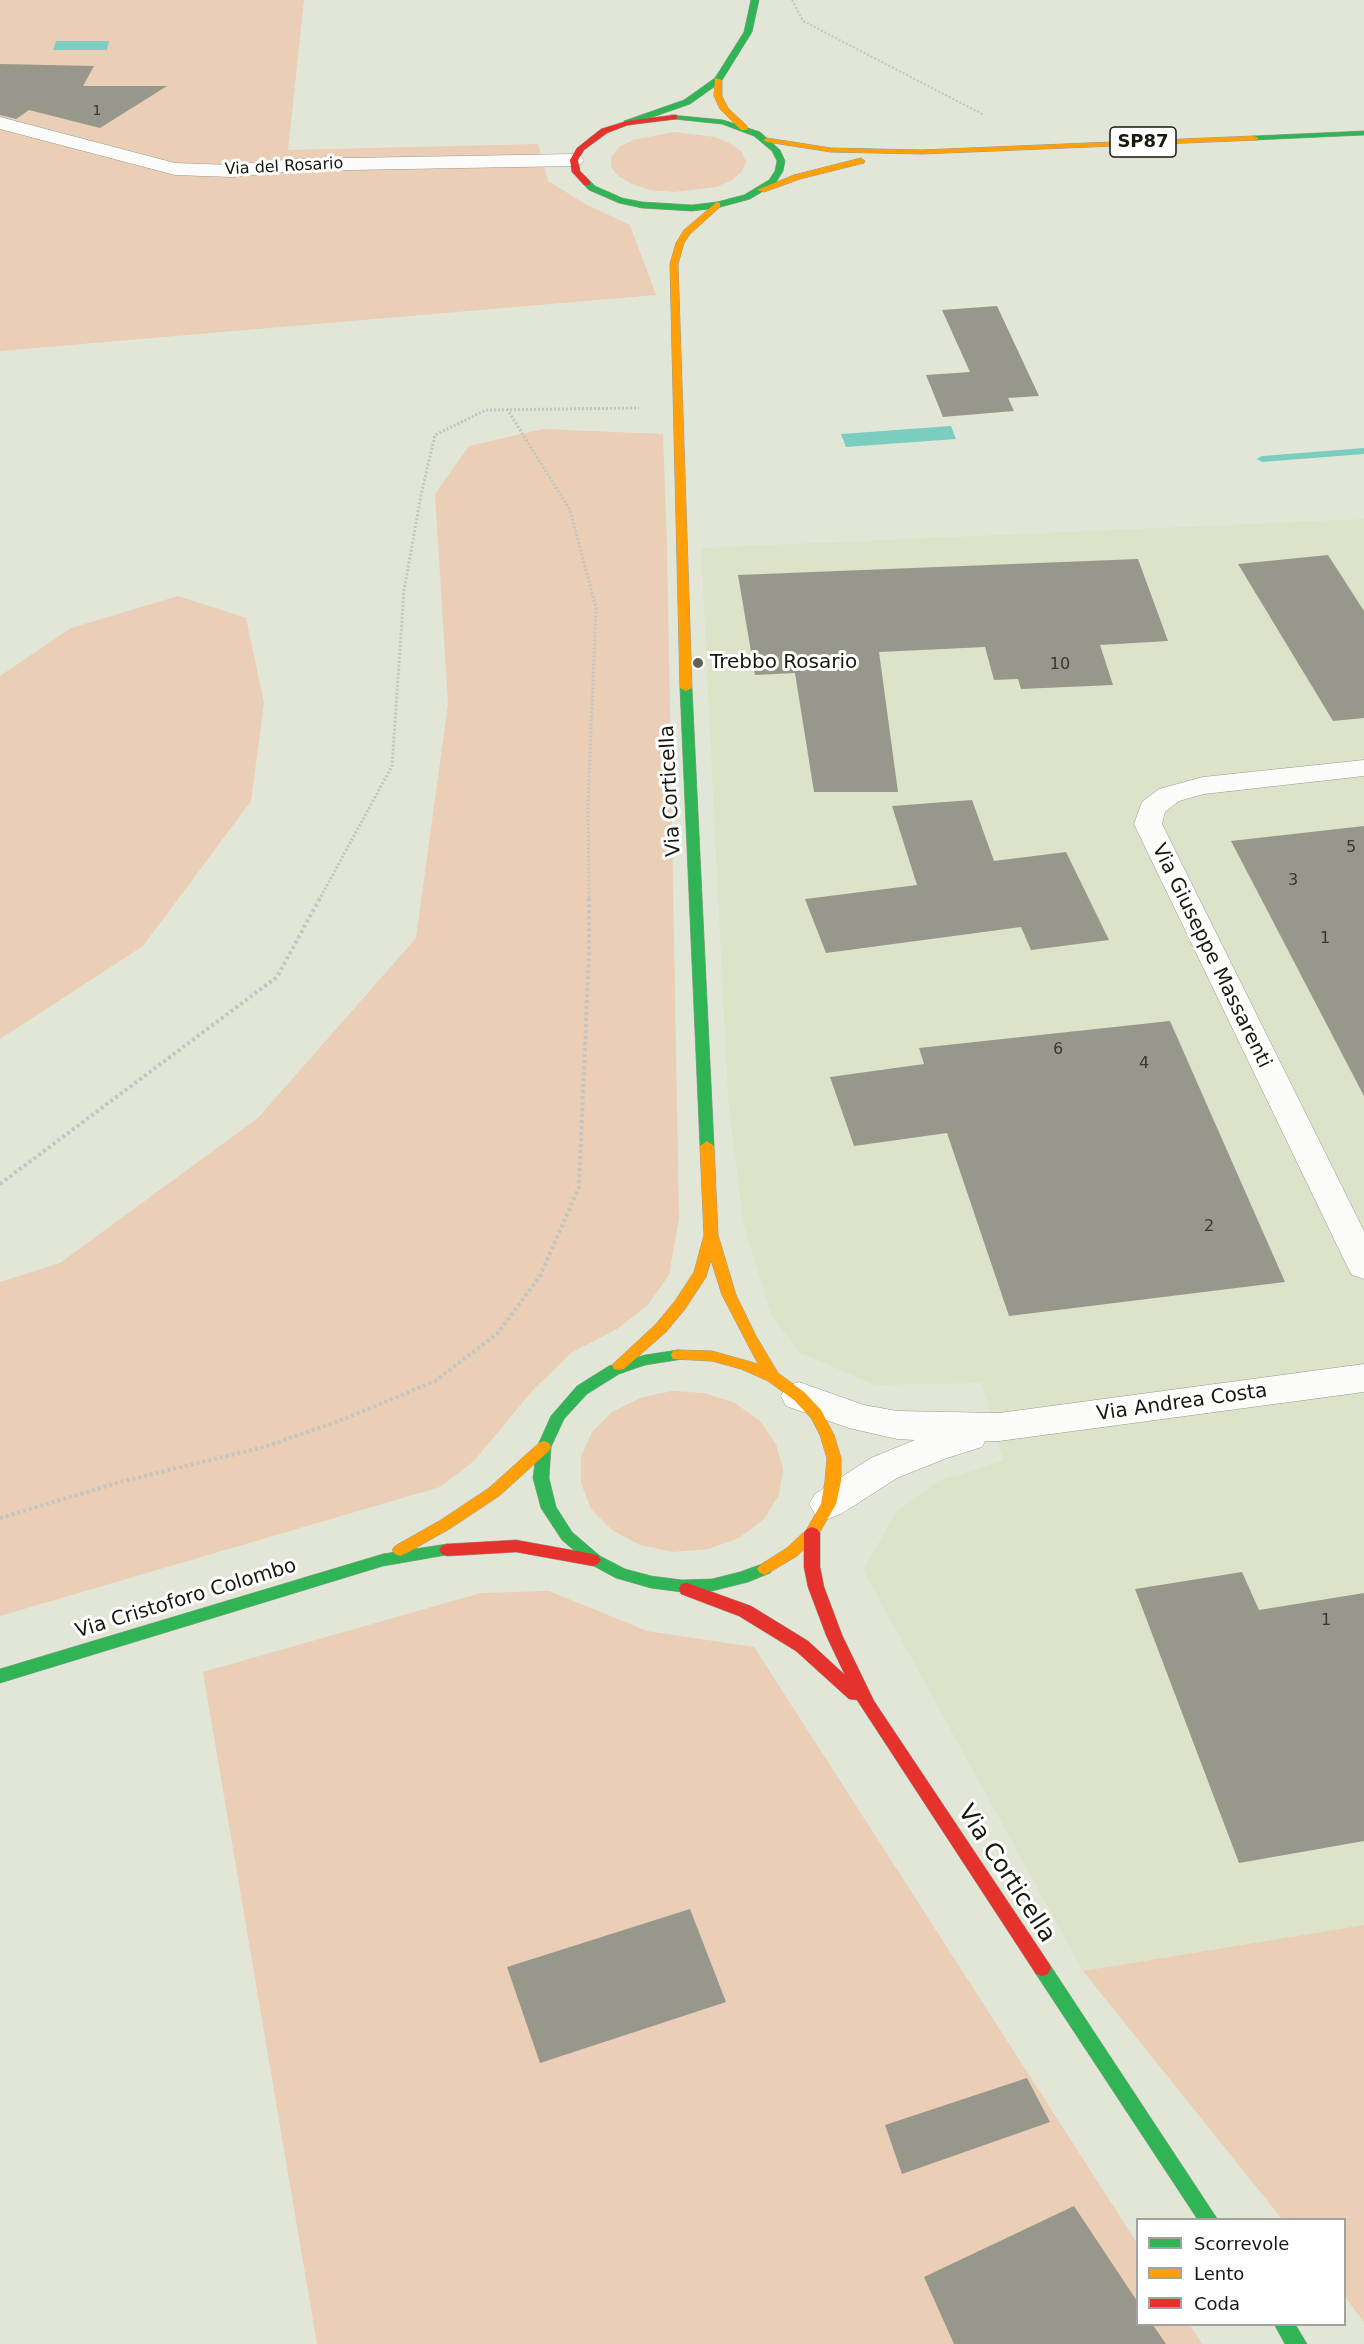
<!DOCTYPE html>
<html>
<head>
<meta charset="utf-8">
<style>
  body { margin:0 }
  #map { position:relative; width:1364px; height:2344px; overflow:hidden; background:#e2e6d7; font-family:"DejaVu Sans",sans-serif }
  canvas { display:block }
  .legend { position:absolute; left:1136px; top:2218px; width:210px; height:108px; box-sizing:border-box; background:#fff; border:2px solid #a2a39f; margin:0; padding:8px 10px; list-style:none; font-size:18px; color:#17190f }
  .legend li { display:flex; align-items:center; gap:12px; height:30px }
  .legend b { width:30px; border:2px solid #a2a39f }
</style>
</head>
<body>
<div id="map">
<canvas width="1364" height="2344"></canvas>
<ul class="legend">
<li><b style="height:8px;background:#30b455"></b>Scorrevole</li>
<li><b style="height:8px;background:#ff9f0a"></b>Lento</li>
<li><b style="height:8px;background:#e5322d"></b>Coda</li>
</ul>
</div>
<script>
const g = document.querySelector('canvas').getContext('2d');
g.lineJoin = 'round';
function fill(path, color) { g.fillStyle = color; g.fill(path, 'evenodd'); }
const poly = rows => new Path2D(rows.map(r => 'M' + r).join(''));
function strokePath(path, color, width, dash) { g.strokeStyle = color; g.lineWidth = width; g.lineCap = dash ? 'butt' : 'round'; g.setLineDash(dash || []); g.stroke(path); }
function label(font, color, halo, rows, align = 'center') {
  g.font = font + ' "DejaVu Sans",sans-serif'; g.lineWidth = 6; g.setLineDash([]); g.textBaseline = 'middle'; g.strokeStyle = halo; g.fillStyle = color; for (const [text, x, y, turn = 0] of rows) {
    g.save(); g.translate(x, y); g.rotate((+turn || 0) * Math.PI / 180); g.textAlign = isNaN(turn) ? turn : align; if (halo) g.strokeText(text, 0, 0); g.fillText(text, 0, 0); g.restore();
  }
}
const built = poly([
  [1364,519,1364,1925,1083,1971,863,1570,897,1511,938,1481,1003,1461,982,1383,875,1385,800,1353,772,1316,744,1226,728,1100,701,548]
]);
const green = poly([
  [0,0,304,0,288,150,538,144,548,181,587,205,630,225,656,295,0,351],
  [674,132,715,137,731,144,742,152,746,162,742,171,732,180,716,187,674,192,651,190,632,184,618,176,611,167,611,157,619,147,633,140],
  [543,429,663,434,667,547,679,1218,669,1275,647,1306,617,1329,571,1353,533,1390,474,1461,440,1487,0,1616,0,1282,60,1263,258,1118,416,938,448,704,435,494,469,446],
  [178,596,246,618,264,703,251,801,143,946,0,1039,0,676,71,628],
  [672,1391,704,1393,735,1403,760,1421,776,1444,783,1469,779,1495,764,1519,739,1538,708,1549,673,1552,640,1545,612,1530,591,1509,581,1483,581,1457,592,1432,612,1412,640,1398],
  [549,1591,647,1631,754,1647,1137,2243,1138,2324,1190,2325,1202,2344,317,2344,203,1672,481,1593],
  [1364,1925,1364,2322,1345,2297,1344,2220,1282,2219,1083,1971]
]);
const water = poly([
  [56,41,109,41,107,50,53,50],
  [951,426,956,439,846,447,841,434]
]);
const stream = poly([
  [1364,448,1364,454,1262,462,1257,459,1262,456,1364,448]
]);
const building = poly([
  [0,64,94,66,83,86,167,86,100,128,29,110,16,119,0,115],
  [997,306,1039,396,1008,398,1014,411,943,417,926,375,970,372,942,310],
  [1328,555,1364,611,1364,718,1333,721,1238,564],
  [1138,559,1168,641,1100,645,1113,685,1021,689,1018,679,994,680,985,647,879,652,898,792,814,792,795,673,755,675,738,575],
  [972,800,994,861,1066,852,1109,940,1031,950,1021,927,826,953,805,899,917,885,892,806],
  [1364,826,1364,1096,1231,841],
  [1170,1021,1285,1282,1009,1316,947,1133,854,1146,830,1077,924,1064,919,1048],
  [1242,1572,1259,1610,1364,1593,1364,1841,1239,1863,1135,1589],
  [690,1909,726,2002,540,2063,507,1967],
  [1027,2078,1050,2122,902,2174,885,2125],
  [1074,2206,1137,2301,1137,2325,1153,2325,1166,2344,954,2344,924,2277]
]);
const pathFar2 = poly([
  [792,0,803,21,984,115]
]);
const pathFar1 = poly([
  [507,409,570,510,596,608,588,804,589,900],
  [319,900,392,766,404,590,421,495,435,435,486,410,639,408]
]);
const path = poly([
  [0,1184,277,977,320,898],
  [0,1518,120,1482,264,1447,344,1419,435,1381,498,1333,540,1276,579,1187,589,954,589,898]
]);
const street = poly([
  [0,117,175,163,232,165,294,159,574,154,581,156,584,160,581,164,574,166,294,171,232,177,175,175,0,129,0,117],
  [1364,760,1364,776,1204,794,1179,801,1165,812,1162,824,1364,1231,1364,1279,1352,1275,1347,1266,1134,824,1142,802,1159,789,1203,777,1364,760],
  [1364,1364,1364,1392,999,1441,985,1441,982,1447,947,1458,897,1478,841,1514,828,1519,815,1514,809,1504,815,1494,871,1458,915,1440,897,1439,849,1428,786,1406,781,1396,786,1386,799,1382,864,1405,897,1411,999,1413,1364,1364]
]);
const fast = poly([
  [751,0,759,0,752,32,721,82,690,104,630,125,624,125,624,121,684,100,715,78,744,32,751,0],
  [671,115,723,120,760,132,780,150,785,161,783,171,775,184,750,199,717,208,692,211,642,208,619,203,589,190,584,185,584,181,590,181,595,186,622,198,642,202,692,205,717,202,744,195,769,180,775,171,777,161,772,151,754,136,722,124,674,119,671,119,671,115],
  [1364,131,1364,135,1254,140,1250,138,1254,136,1364,131],
  [686,685,692,688,714,1146,707,1151,700,1146,680,688,686,685],
  [678,1350,683,1351,685,1355,683,1359,645,1365,619,1374,587,1394,564,1419,551,1447,549,1478,556,1507,572,1532,600,1556,625,1569,651,1576,682,1580,712,1579,740,1572,765,1563,770,1565,773,1569,770,1573,748,1582,712,1591,682,1592,651,1588,616,1578,590,1564,562,1540,541,1508,533,1478,537,1447,551,1416,577,1386,609,1366,645,1355,678,1350],
  [447,1544,452,1546,455,1550,452,1554,383,1566,0,1683,0,1669,383,1554,447,1544],
  [1042,1960,1048,1962,1218,2220,1198,2220,1036,1974,1033,1968,1036,1962,1042,1960],
  [1274,2324,1295,2324,1307,2344,1285,2344,1274,2324]
]);
const slow = poly([
  [715,78,722,80,722,96,728,108,747,126,747,130,741,130,720,109,714,96,715,78],
  [1254,136,1258,138,1257,140,922,154,831,152,767,142,763,140,767,138,831,148,922,150,1254,136],
  [861,158,865,161,864,163,800,179,764,192,757,190,794,175,861,158],
  [717,202,720,203,720,207,690,234,684,243,678,264,692,688,686,691,680,688,670,264,676,243,684,230,717,202],
  [707,1141,714,1146,718,1235,736,1295,756,1336,778,1373,804,1392,821,1410,834,1435,841,1458,841,1481,836,1504,817,1537,797,1556,765,1575,760,1573,757,1569,760,1565,787,1548,807,1529,821,1504,825,1481,827,1458,820,1435,811,1418,794,1400,768,1381,741,1369,712,1361,673,1359,671,1355,673,1351,678,1350,712,1351,758,1364,722,1295,711,1260,706,1277,685,1309,666,1332,624,1369,619,1370,614,1369,612,1365,656,1324,675,1301,694,1272,704,1235,700,1146,707,1141],
  [544,1441,549,1443,551,1447,549,1451,499,1496,451,1528,405,1554,400,1556,395,1554,392,1550,395,1546,441,1520,489,1488,539,1443,544,1441]
]);
const jam = poly([
  [674,115,677,115,677,119,628,125,607,133,584,150,578,160,580,171,590,181,590,185,584,185,572,172,570,160,577,148,601,129,627,121,674,115],
  [812,1527,817,1529,820,1533,820,1567,824,1587,842,1635,874,1701,1048,1962,1051,1968,1048,1974,1042,1976,1036,1974,857,1700,849,1699,796,1651,739,1616,681,1594,679,1589,681,1584,687,1583,751,1606,808,1641,845,1675,826,1635,808,1587,804,1567,804,1533,807,1529,812,1527],
  [516,1540,593,1554,598,1556,601,1560,598,1564,593,1566,516,1552,447,1556,442,1554,439,1550,442,1546,447,1544,516,1540]
]);
const markers = [
  [698,663,6,"#5e6155"]
];
const farNumbernames = [
  ["1",97,111]
];
const farStreetnames = [
  ["Via del Rosario",284,167,-3]
];
const numberNames = [
  ["10",1060,665],
  ["5",1351,848],
  ["3",1293,881],
  ["1",1325,939],
  ["6",1058,1050],
  ["4",1144,1064],
  ["2",1209,1227],
  ["1",1326,1621]
];
const shields = [
  [1143,142,66]
];
const shieldNames = [
  ["SP87",1143,142]
];
const poiNames = [
  ["Trebbo Rosario",710,663]
];
const streetNames = [
  ["Via Corticella",671,791,-93],
  ["Via Giuseppe Massarenti",1211,956,64],
  ["Via Andrea Costa",1182,1403,-8],
  ["Via Cristoforo Colombo",186,1599,-17]
];
const nearStreetnames = [
  ["Via Corticella",1006,1874,57]
];
fill(built, '#dde3c9');
fill(green, '#eaceb5');
fill(water, '#7bcebf');
fill(stream, '#7bcebf');
fill(building, '#98978c');
strokePath(street, '#989b90', 1);
strokePath(fast, '#989b90', 1);
strokePath(slow, '#989b90', 1);
strokePath(jam, '#989b90', 1);
strokePath(pathFar2, '#c4c6c1', 2, [2, 2]);
strokePath(pathFar1, '#c4c6c1', 3, [2, 2]);
strokePath(path, '#c4c6c1', 4, [3, 3]);
fill(street, '#fbfbf9');
fill(fast, '#30b455');
fill(slow, '#ff9f0a');
fill(jam, '#e5322d');
for (const [x, y, r, color] of markers) { const dot = new Path2D(); dot.arc(x, y, r, 0, 2 * Math.PI); g.fillStyle = color; g.fill(dot); strokePath(dot, '#fff', 2); }
label('14px', '#37382e', null, farNumbernames);
label('16px', '#17190f', '#fff', farStreetnames);
label('16px', '#37382e', null, numberNames);
for (const [x, y, w] of shields) { const box = new Path2D(); box.roundRect(x - w / 2, y - 15, w, 30, 4.5); g.fillStyle = '#fff'; g.fill(box); strokePath(box, '#17190f', 1.5); }
label('bold 18px', '#17190f', null, shieldNames);
label('20px', '#17190f', '#fff', poiNames, 'left');
label('20px', '#17190f', '#fff', streetNames);
label('24px', '#17190f', '#fff', nearStreetnames);
</script>
</body>
</html>
